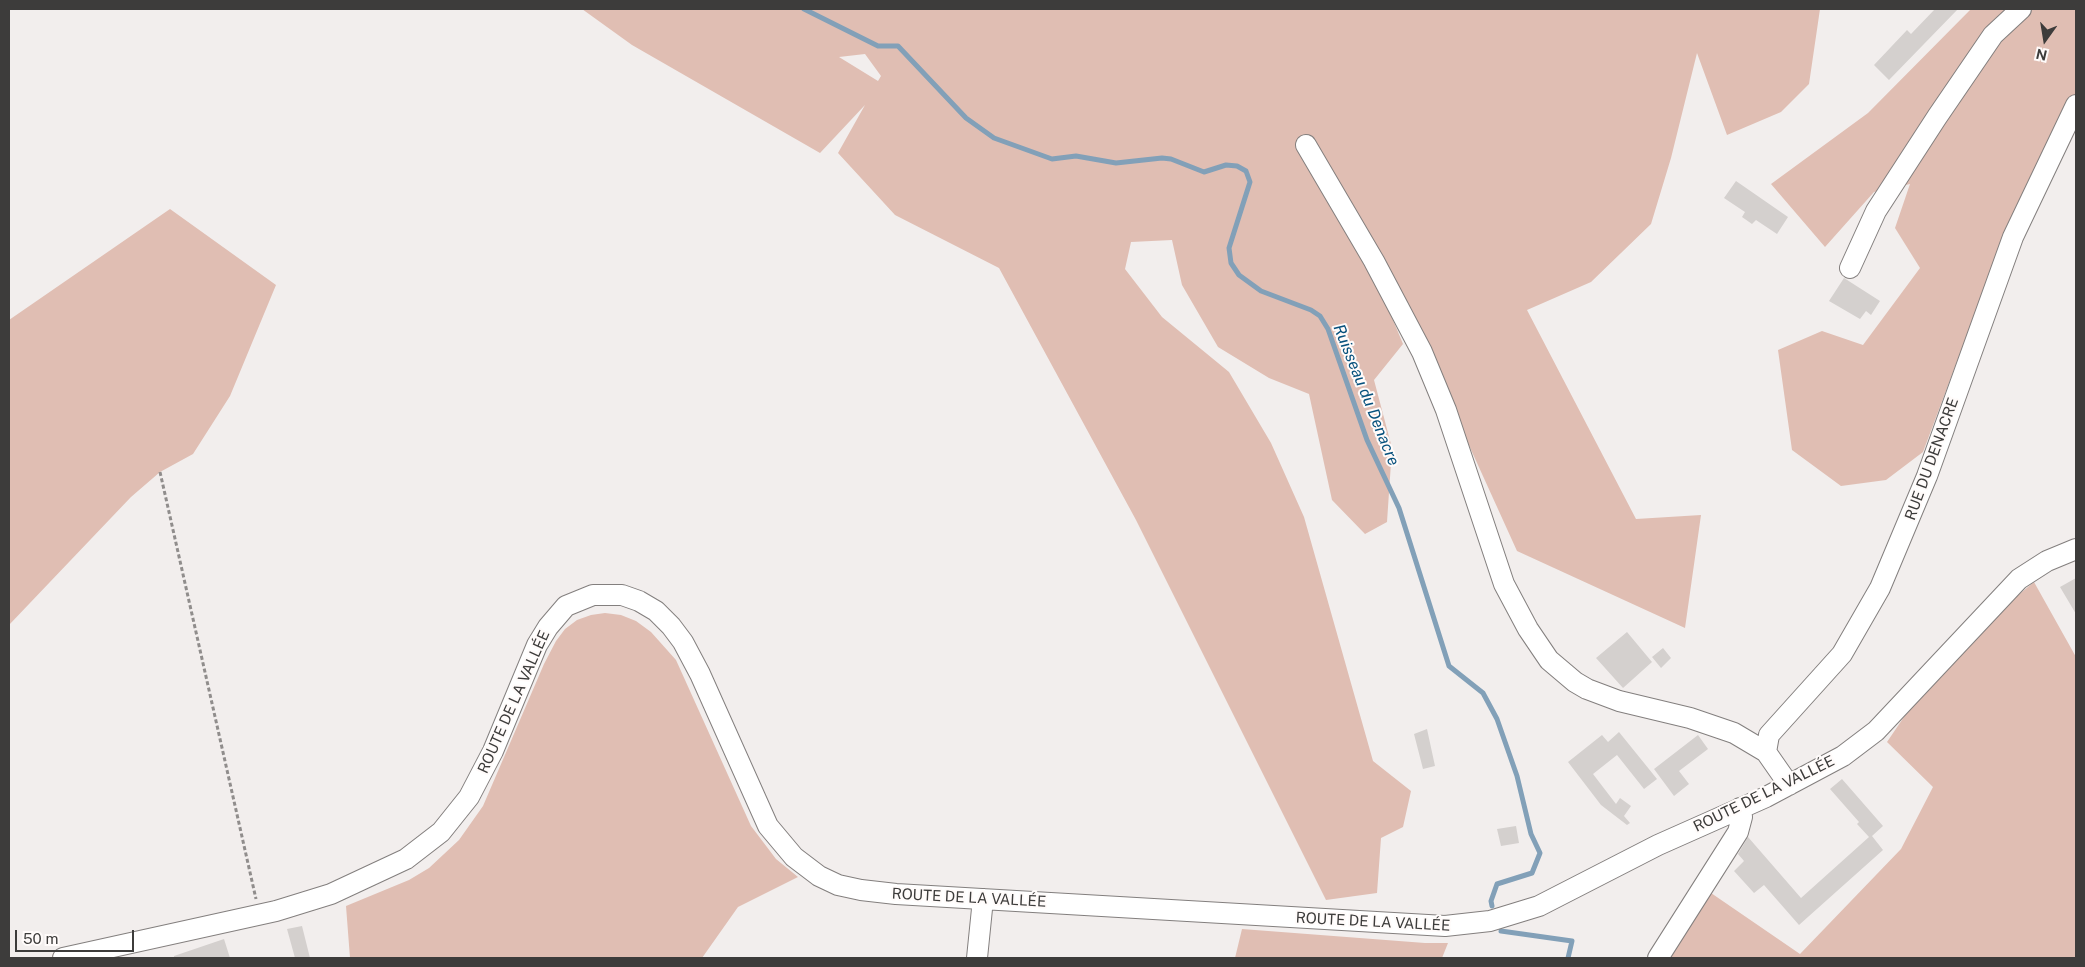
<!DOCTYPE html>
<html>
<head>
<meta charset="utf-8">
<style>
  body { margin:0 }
  #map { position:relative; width:2085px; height:967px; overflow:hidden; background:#f2eeed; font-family:"Public Sans",sans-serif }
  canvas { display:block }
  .frame { position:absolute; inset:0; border:10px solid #3d3c3b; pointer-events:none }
  .north { position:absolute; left:2020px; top:15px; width:50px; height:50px; -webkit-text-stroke:4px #fffbfa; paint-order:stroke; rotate:193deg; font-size:14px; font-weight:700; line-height:20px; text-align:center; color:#3d3c3b }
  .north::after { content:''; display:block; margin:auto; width:18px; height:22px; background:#3d3c3b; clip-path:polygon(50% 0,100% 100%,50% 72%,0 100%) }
  .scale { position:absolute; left:15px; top:930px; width:119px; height:22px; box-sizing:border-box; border:2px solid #3d3c3b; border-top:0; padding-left:6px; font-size:15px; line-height:18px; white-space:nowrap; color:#3d3c3b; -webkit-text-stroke:4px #fffbfa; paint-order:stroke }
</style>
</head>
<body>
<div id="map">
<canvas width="2085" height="967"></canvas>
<div class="frame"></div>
<div class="north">N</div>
<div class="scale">50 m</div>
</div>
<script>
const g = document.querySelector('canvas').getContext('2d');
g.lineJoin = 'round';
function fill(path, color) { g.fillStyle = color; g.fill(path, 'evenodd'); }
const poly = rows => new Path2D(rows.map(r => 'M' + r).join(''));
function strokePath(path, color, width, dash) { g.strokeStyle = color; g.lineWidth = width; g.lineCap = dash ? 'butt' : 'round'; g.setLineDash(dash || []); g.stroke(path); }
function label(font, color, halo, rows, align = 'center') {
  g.font = font + ' "Public Sans",sans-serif'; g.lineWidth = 4; g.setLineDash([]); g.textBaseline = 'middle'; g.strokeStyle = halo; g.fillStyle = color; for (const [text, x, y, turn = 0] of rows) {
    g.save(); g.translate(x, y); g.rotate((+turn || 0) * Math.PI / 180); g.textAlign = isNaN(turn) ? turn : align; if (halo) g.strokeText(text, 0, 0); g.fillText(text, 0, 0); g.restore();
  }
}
const green = poly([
  [582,9,1820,9,1809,84,1781,112,1727,135,1697,53,1671,158,1651,224,1591,282,1527,310,1636,519,1701,515,1685,628,1517,551,1384,258,1310,160,1381,291,1403,344,1374,380,1392,448,1387,522,1365,534,1332,500,1309,394,1269,378,1218,347,1182,285,1172,240,1131,242,1125,269,1162,317,1229,372,1271,443,1304,517,1373,761,1411,791,1403,827,1381,838,1377,893,1326,900,1136,520,999,268,895,215,838,153,865,105,820,153,632,45],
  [865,54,881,76,878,81,839,57],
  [1971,9,2076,9,2076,128,2050,182,1992,268,1923,452,1886,480,1841,486,1792,450,1778,350,1822,331,1863,345,1920,268,1895,228,1910,184,1874,192,1825,247,1771,184,1868,113],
  [170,209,276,285,230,396,193,454,160,472,131,497,9,625,9,320],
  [2034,582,2076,657,2076,958,1669,958,1711,893,1800,954,1901,849,1933,787,1887,742,1906,714,2006,605],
  [605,613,621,615,636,621,651,632,676,660,751,826,776,859,798,877,738,907,702,958,350,958,346,906,409,880,429,868,459,840,483,806,544,664,556,641,565,629,577,620,591,615],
  [1242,929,1425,943,1448,943,1442,958,1235,958]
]);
const stream = poly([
  [804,9,878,46,898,46,966,118,994,138,1052,159,1076,156,1116,163,1162,158,1171,159,1204,172,1226,165,1237,166,1246,171,1250,182,1229,248,1231,263,1239,275,1261,291,1311,310,1320,316,1328,329,1367,440,1399,508,1449,666,1483,693,1497,719,1517,776,1531,834,1540,853,1532,873,1497,884,1491,901,1492,906],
  [1501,931,1572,941,1568,958]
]);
const building = poly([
  [1935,9,1958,9,1889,80,1874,65,1907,30,1911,34],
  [1736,181,1788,217,1777,234,1756,220,1752,224,1742,217,1745,212,1724,198],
  [1844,278,1880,301,1871,315,1866,311,1860,319,1829,301],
  [2076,578,2076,614,2060,587],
  [1627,632,1652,662,1623,688,1596,658],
  [1663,648,1671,658,1661,668,1652,657],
  [1427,729,1435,766,1423,769,1414,734],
  [1619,732,1657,779,1644,789,1617,755,1593,774,1616,804,1620,798,1631,806,1624,816,1630,823,1627,825,1601,805,1568,762,1602,735,1608,742],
  [1698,735,1708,749,1679,771,1689,784,1674,796,1654,769],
  [1842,779,1883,826,1872,836,1883,850,1799,925,1764,885,1754,893,1734,871,1744,861,1738,854,1748,837,1801,898,1869,837,1857,824,1859,822,1830,789],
  [1516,826,1519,843,1501,846,1497,829],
  [302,926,310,958,295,958,287,929],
  [224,939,230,958,174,958,174,956]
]);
const path = poly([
  [160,472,256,899]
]);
const minor = poly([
  [1306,145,1374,261,1422,352,1446,410,1504,584,1528,629,1549,660,1575,682,1587,689,1619,701,1690,718,1734,733,1766,752],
  [1850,268,1876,211,1937,117,1993,35,2021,9],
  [1789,785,1766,752,1769,735,1842,654,1880,588,1927,476,2013,237,2076,105],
  [63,958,276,911,331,894,406,859,441,832,469,797,493,751,537,645,548,627,566,606,593,595,622,595,639,601,656,611,671,626,683,642,700,674,768,826,794,857,819,876,838,885,861,890,896,894,1445,926,1490,921,1539,906,1658,845,1766,797,1843,756,1876,731,2019,579,2047,561,2076,549],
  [977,958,983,899],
  [1658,958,1738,832,1742,817,1740,808]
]);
const streetNames = [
  ["RUE DU DENACRE",1932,459,-70],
  ["ROUTE DE LA VALLÉE",514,702,-66],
  ["ROUTE DE LA VALLÉE",1764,794,-26],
  ["ROUTE DE LA VALLÉE",969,898,3],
  ["ROUTE DE LA VALLÉE",1373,922,3]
];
const waterNames = [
  ["Ruisseau du Denacre",1366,395,68]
];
fill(green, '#e0beb3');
strokePath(stream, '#82a0b8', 5);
fill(building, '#d4d0ce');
strokePath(minor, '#837f7e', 22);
strokePath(path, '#908d8c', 3, [4, 2.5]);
strokePath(minor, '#fff', 20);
label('15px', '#3d3c3b', '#fffbfa', streetNames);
label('italic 16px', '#07517d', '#fffbfa', waterNames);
</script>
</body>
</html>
